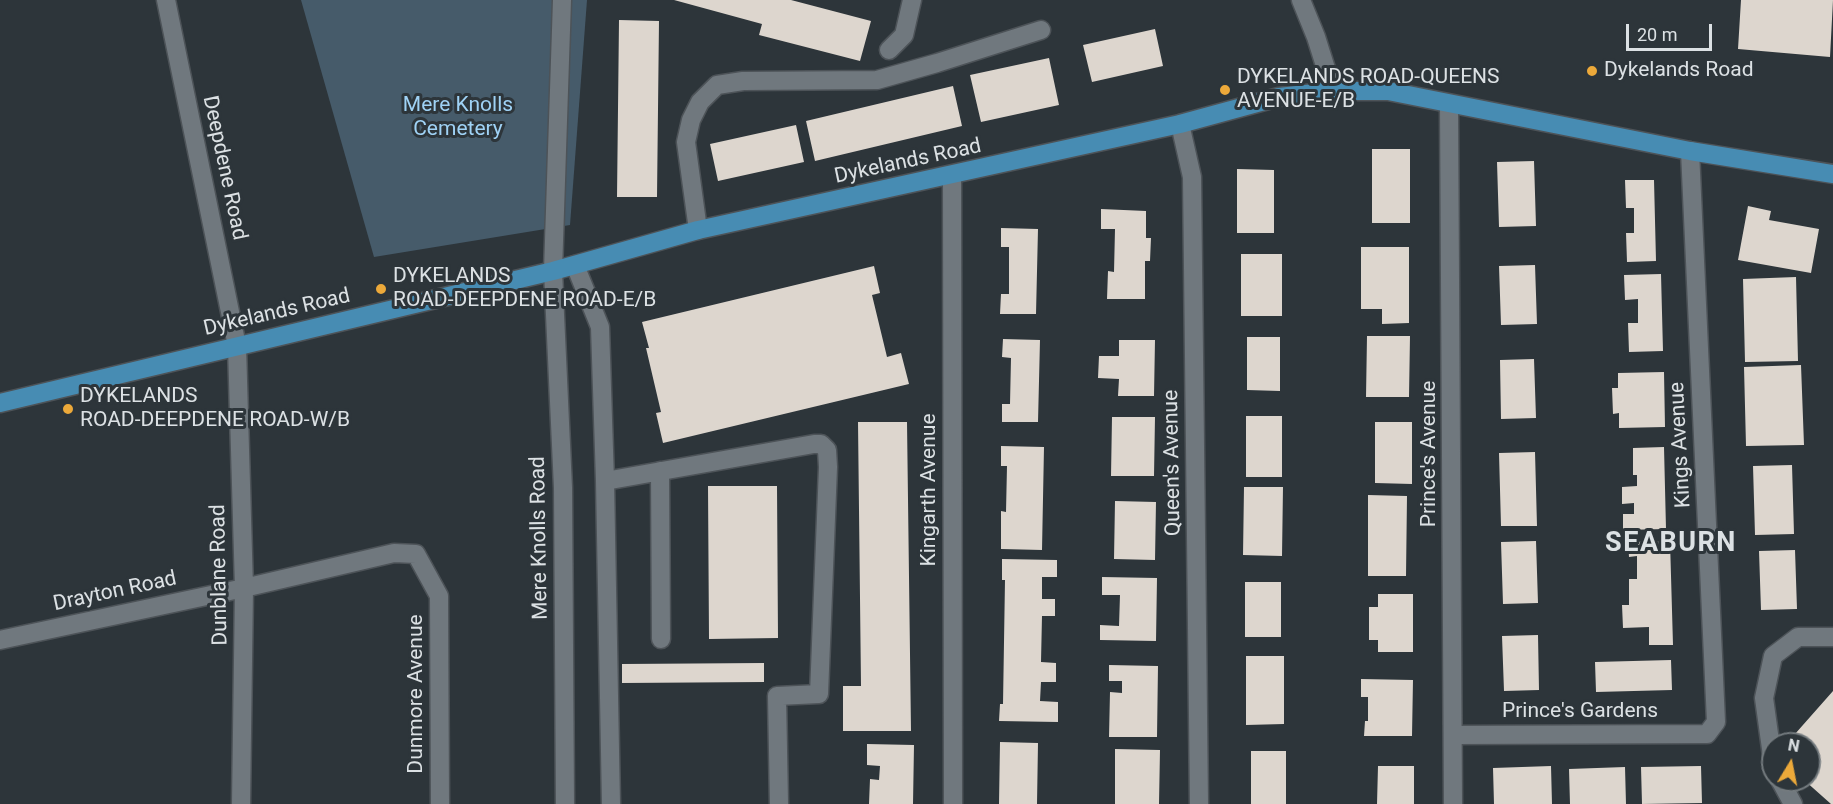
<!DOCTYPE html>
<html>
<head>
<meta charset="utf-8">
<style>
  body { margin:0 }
  #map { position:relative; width:1833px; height:804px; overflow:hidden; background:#2d353a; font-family:Roboto,sans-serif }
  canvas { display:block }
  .north { position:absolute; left:1761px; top:732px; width:60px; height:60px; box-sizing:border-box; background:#2d353a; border:2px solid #737a7e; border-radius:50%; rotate:10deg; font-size:16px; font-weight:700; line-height:24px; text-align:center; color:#dce1e4 }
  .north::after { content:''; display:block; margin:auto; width:21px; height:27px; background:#eca93a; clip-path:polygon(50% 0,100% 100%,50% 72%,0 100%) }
  .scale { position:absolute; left:1626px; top:24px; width:86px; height:27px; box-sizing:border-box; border:3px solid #dce1e4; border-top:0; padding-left:8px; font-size:18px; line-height:21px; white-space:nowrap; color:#dce1e4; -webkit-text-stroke:4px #2d353a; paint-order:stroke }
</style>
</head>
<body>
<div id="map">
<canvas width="1833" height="804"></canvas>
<div class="north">N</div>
<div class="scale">20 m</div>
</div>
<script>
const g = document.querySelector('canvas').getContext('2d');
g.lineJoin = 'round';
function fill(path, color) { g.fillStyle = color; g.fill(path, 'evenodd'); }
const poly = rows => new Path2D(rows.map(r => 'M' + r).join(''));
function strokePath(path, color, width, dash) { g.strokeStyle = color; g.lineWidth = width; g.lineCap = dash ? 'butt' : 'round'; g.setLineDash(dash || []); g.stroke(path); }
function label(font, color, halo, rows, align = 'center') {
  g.font = font + ' Roboto,sans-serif'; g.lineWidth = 6; g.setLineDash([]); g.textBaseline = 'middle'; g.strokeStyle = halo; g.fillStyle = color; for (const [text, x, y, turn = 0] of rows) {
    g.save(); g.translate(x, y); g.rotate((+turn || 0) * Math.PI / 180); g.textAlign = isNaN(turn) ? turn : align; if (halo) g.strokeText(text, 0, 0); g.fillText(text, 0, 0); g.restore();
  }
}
const green = poly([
  [301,0,587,0,570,225,374,257]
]);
const building = poly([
  [674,0,791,0,871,21,860,61,759,35,762,24],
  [1741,0,1833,0,1830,57,1738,49],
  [619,20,659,21,657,197,617,197],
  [1155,29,1163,66,1092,82,1083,45],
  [1049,58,1059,105,981,122,970,75],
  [953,86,962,126,815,161,806,121],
  [796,125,804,162,718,181,710,144],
  [1372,149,1410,149,1410,223,1372,223],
  [1534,161,1536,226,1499,227,1497,162],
  [1237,169,1274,170,1274,233,1237,233],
  [1625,180,1654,180,1656,261,1627,262,1626,233,1634,233,1634,208,1626,208],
  [1748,206,1771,211,1769,220,1819,229,1811,273,1738,260],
  [1101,209,1146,211,1146,238,1151,238,1150,261,1145,261,1145,299,1107,299,1108,271,1114,272,1115,229,1101,229],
  [1001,228,1038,229,1036,314,1000,314,1001,294,1009,294,1009,247,1001,247],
  [1361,247,1409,247,1409,323,1382,324,1382,309,1361,309],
  [1241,254,1282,254,1282,316,1241,316],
  [1535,265,1537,324,1501,325,1499,266],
  [874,266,880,293,872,295,887,357,901,353,909,384,663,443,656,413,661,412,646,348,649,348,642,322],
  [1661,274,1663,351,1629,352,1628,323,1638,323,1638,299,1625,300,1624,275],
  [1796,277,1798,361,1745,362,1743,279],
  [1367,336,1410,336,1409,397,1366,397],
  [1247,337,1280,337,1280,391,1247,390],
  [1003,339,1040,340,1038,422,1002,422,1002,404,1010,404,1011,358,1002,357],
  [1119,340,1155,340,1154,396,1118,396,1119,379,1098,378,1099,356,1119,356],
  [1534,359,1536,418,1501,419,1500,360],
  [1801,365,1804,445,1746,446,1744,367],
  [1664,372,1665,427,1619,428,1619,413,1613,414,1612,388,1618,388,1618,373],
  [1246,416,1282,416,1282,477,1246,477],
  [1112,417,1155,417,1154,476,1111,476],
  [858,422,907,422,911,731,843,731,843,686,861,686],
  [1375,422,1412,422,1412,484,1375,483],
  [1001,446,1044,447,1042,550,1001,549,1001,511,1006,512,1007,466,1001,466],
  [1664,447,1666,529,1623,530,1623,514,1634,514,1634,503,1622,504,1622,487,1637,486,1637,475,1633,475,1633,448],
  [1535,452,1537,526,1501,526,1499,453],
  [1792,465,1794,534,1755,535,1753,466],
  [708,486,777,486,778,638,709,639],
  [1244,487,1283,487,1282,556,1243,555],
  [1368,495,1407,496,1406,576,1368,576],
  [1115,501,1156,502,1155,560,1114,559],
  [1536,541,1538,603,1503,604,1501,542],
  [1670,541,1673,645,1649,645,1649,627,1623,628,1622,605,1629,605,1629,579,1637,579,1637,556,1629,557,1628,542],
  [1795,550,1797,609,1761,610,1759,551],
  [1002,559,1057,560,1057,577,1042,577,1042,599,1055,599,1055,616,1042,616,1041,662,1056,663,1056,682,1041,682,1040,701,1058,702,1058,722,999,721,1000,704,1003,704,1005,580,1002,580],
  [1102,577,1157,578,1156,641,1100,640,1100,625,1119,626,1120,595,1102,595],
  [1245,582,1281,582,1281,637,1245,637],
  [1378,594,1413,594,1413,652,1378,652,1378,640,1369,640,1369,607,1378,607],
  [1538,635,1539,690,1504,691,1502,636],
  [1246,656,1284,656,1284,724,1246,725],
  [1671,660,1672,690,1596,692,1595,662],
  [764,663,764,682,622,683,622,664],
  [1109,665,1158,666,1157,737,1109,737,1110,692,1122,693,1122,681,1109,681],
  [1361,679,1413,680,1412,736,1364,736,1365,721,1368,721,1368,697,1361,697],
  [1833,691,1833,804,1831,804,1804,780,1809,780,1809,744,1796,744,1795,734],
  [1000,742,1038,743,1037,804,999,804],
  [867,744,914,745,913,804,869,804,870,779,879,780,880,766,867,765],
  [1115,749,1160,750,1159,804,1115,804],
  [1251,751,1286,751,1286,804,1251,804],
  [1378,766,1414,766,1414,804,1377,804],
  [1551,766,1552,804,1494,804,1493,768],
  [1701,766,1702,803,1642,804,1641,767],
  [1625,767,1626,804,1570,804,1569,769]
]);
const minor = poly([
  [166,0,237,346,244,588,241,804],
  [562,0,553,271,563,488,565,804],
  [1301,0,1316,37,1333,91],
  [889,50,904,35,912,0],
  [1449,104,1453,804],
  [1180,124,1192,177,1199,804],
  [952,175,953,804],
  [698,230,686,142,691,120,700,102,717,85,743,81,877,80,937,63,1041,30],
  [575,265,600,327,605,481,814,444,821,444,827,450,828,467,819,694,777,696,779,804],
  [660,471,661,639],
  [605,481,611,804],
  [0,640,244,588,394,553,416,554,439,596,440,804],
  [1454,735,1707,734,1716,722,1690,151],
  [1773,763,1764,698,1773,656,1798,637,1833,637],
  [1780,780,1793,804]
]);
const major = poly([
  [0,403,553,271,698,230,1180,124,1279,97,1333,91,1388,91,1690,151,1833,174]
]);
const markers = [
  [1592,71,6,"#eca93a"],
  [1225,90,6,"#eca93a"],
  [381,289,6,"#eca93a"],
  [68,409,6,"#eca93a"]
];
const poiNames = [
  ["Dykelands Road",1604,71],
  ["DYKELANDS ROAD-QUEENS",1237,78],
  ["AVENUE-E/B",1237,102],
  ["DYKELANDS",393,277],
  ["ROAD-DEEPDENE ROAD-E/B",393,301],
  ["DYKELANDS",80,397],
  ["ROAD-DEEPDENE ROAD-W/B",80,421]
];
const parkNames = [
  ["Mere Knolls",458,106],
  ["Cemetery",458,130]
];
const streetNames = [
  ["Dykelands Road",908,162,-12],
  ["Deepdene Road",224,168,78],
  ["Dykelands Road",277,313,-13],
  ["Kings Avenue",1681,445,-93],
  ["Prince's Avenue",1430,454,-90],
  ["Queen's Avenue",1173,463,-91],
  ["Kingarth Avenue",930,490,-90],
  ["Mere Knolls Road",540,538,-91],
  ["Dunblane Road",220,575,-91],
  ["Drayton Road",115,592,-12],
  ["Dunmore Avenue",417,694,-90],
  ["Prince's Gardens",1580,712]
];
const districtNames = [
  ["SEABURN",1671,544]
];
fill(green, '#465b6a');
fill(building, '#ddd6ce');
strokePath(minor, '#4d5358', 21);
strokePath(major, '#4d5358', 21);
strokePath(minor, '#70787e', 18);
strokePath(major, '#478cb3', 18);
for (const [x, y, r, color] of markers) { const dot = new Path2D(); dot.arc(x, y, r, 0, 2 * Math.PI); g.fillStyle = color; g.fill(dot); strokePath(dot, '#2d353a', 2); }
label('21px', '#dce1e4', '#2d353a', poiNames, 'left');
label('21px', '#9fd2f5', '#2d353a', parkNames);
label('21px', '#dce1e4', '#2d353a', streetNames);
g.letterSpacing = '1.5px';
label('bold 27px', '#dce1e4', '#2d353a', districtNames);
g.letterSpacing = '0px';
</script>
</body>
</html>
